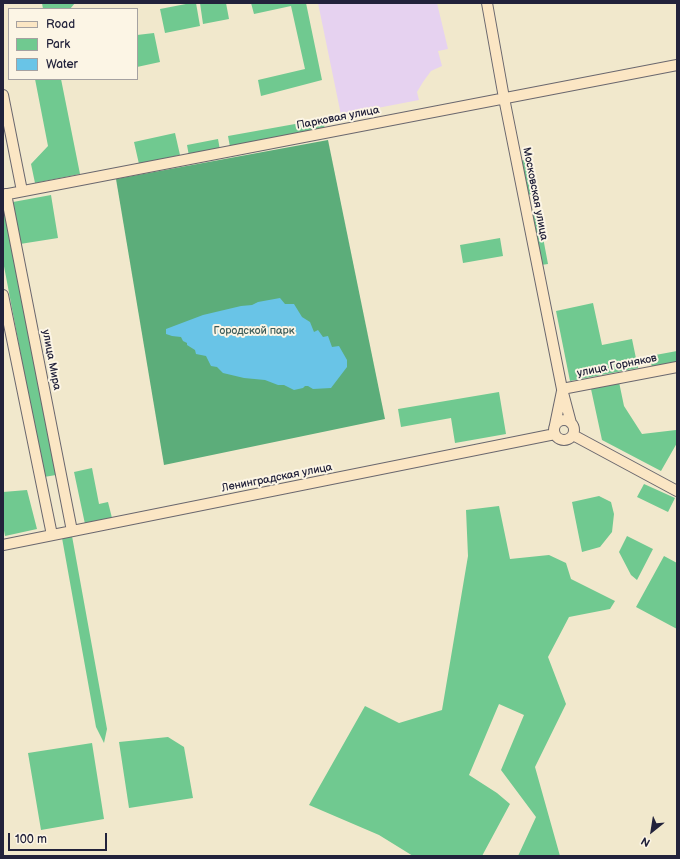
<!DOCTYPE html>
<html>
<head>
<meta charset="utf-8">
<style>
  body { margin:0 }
  #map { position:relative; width:680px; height:859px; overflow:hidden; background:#f1e8cc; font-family:"Balsamiq Sans",sans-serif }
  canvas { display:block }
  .frame { position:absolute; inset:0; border:4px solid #22223b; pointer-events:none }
  .legend { position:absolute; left:8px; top:8px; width:130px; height:72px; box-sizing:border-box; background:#fcf5e5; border:1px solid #a5a1a1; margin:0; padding:5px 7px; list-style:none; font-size:12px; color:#22223b }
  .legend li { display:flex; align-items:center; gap:8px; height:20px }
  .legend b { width:20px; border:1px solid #a5a1a1 }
  .north { position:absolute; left:632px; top:811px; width:40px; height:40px; -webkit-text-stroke:3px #fcf5e5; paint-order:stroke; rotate:210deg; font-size:11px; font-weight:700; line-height:16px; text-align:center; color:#22223b }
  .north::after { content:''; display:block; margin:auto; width:14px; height:18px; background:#22223b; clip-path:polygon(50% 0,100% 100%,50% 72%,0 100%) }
  .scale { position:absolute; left:8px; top:833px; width:99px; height:18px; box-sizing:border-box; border:2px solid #22223b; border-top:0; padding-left:5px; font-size:12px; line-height:14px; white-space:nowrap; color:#22223b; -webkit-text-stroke:3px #fcf5e5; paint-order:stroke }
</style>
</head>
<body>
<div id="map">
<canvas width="680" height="859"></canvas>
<div class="frame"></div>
<ul class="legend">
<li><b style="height:5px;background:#fbe6c4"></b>Road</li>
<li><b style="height:11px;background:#70c990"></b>Park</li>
<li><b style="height:11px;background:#69c4e7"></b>Water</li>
</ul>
<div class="north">N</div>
<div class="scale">100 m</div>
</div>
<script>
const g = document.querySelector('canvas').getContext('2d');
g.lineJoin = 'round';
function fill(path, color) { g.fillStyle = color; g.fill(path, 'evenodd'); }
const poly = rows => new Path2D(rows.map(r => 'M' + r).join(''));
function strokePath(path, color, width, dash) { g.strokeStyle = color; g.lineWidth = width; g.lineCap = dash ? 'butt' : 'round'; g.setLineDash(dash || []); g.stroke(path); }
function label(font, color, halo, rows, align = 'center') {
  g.font = font + ' "Balsamiq Sans",sans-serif'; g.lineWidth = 4; g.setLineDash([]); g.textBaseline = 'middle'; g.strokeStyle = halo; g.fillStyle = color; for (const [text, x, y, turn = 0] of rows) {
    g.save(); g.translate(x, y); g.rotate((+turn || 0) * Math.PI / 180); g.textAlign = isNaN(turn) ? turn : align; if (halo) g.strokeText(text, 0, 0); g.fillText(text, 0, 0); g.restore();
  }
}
const built = poly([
  [318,3,437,3,448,49,438,51,442,66,431,71,423,82,417,92,419,100,341,115]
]);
const green = poly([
  [42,3,75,3,70,9,43,9],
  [191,3,196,3,200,26,165,33,160,9],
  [200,3,226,3,229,19,203,24],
  [251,3,306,3,322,80,261,96,258,80,305,69,291,6,254,14],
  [154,33,160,62,137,67,137,35],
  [35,79,61,79,80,174,35,183,31,164,48,146],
  [323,119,325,130,230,147,228,136],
  [175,133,180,155,139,164,134,142],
  [218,139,220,150,189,156,187,145],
  [528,159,536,193,528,195,520,161],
  [51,195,58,238,20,244,13,202],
  [3,207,5,207,56,475,44,477,3,261],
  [538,211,548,264,541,265,530,213],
  [500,238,503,256,463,263,460,245],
  [593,303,602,345,632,339,638,368,570,381,556,311],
  [677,351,677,363,652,368,650,356],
  [619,382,624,406,642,434,676,430,677,432,677,443,661,471,602,440,591,389],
  [499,392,506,434,455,443,451,418,401,427,398,409],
  [92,468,99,504,108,502,112,518,85,524,74,472],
  [644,484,675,498,668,512,637,497],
  [27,490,37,529,5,536,3,525,3,492],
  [599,496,611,502,614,514,612,532,600,547,582,552,572,502],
  [499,506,510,559,549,555,566,563,571,579,615,601,610,609,569,617,548,657,566,704,535,767,560,856,518,856,536,817,501,770,524,715,499,704,469,775,497,793,510,804,482,856,413,856,379,835,309,805,365,706,399,723,442,710,468,556,466,510],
  [72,536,107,729,104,743,96,727,62,538],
  [627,536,653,549,637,580,631,575,619,552],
  [664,556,677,563,677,629,636,607],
  [168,737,184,747,193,798,129,808,119,742],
  [92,743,104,819,41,830,28,753]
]);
const forest = poly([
  [328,140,385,419,164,465,116,179]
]);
const water = poly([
  [280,298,285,304,294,304,302,317,310,322,314,332,318,330,323,337,328,336,332,347,339,346,347,360,347,367,331,388,313,389,308,386,305,386,303,388,294,390,284,385,278,385,265,380,244,378,223,373,217,367,211,366,206,356,196,354,195,350,187,345,187,343,183,341,181,337,172,336,166,334,166,329,203,315,241,306,252,305,258,302]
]);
const secondary = poly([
  [487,3,504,98,562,389,571,423],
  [3,95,22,191],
  [6,194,72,531],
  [3,195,677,65],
  [3,295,52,535],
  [562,389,677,367],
  '554 430a10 10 0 1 1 20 0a10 10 0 1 1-20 0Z',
  [555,425,562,391],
  [573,435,677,491],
  [3,545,555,434]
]);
const streetNames = [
  ["Парковая улица",338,118,-11],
  ["Московская улица",535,194,79],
  ["улица Мира",51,360,79],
  ["улица Горняков",617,366,-11],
  ["Ленинградская улица",277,478,-11]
];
const parkNames = [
  ["Городской парк",254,331]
];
fill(built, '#e6d2f0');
fill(green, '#70c990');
fill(forest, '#5cad7a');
fill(water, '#69c4e7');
strokePath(secondary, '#6a676e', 12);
strokePath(secondary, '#fbe6c4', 10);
label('11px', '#22223b', '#fcf5e5', streetNames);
label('11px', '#3d5c59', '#fcf5e5', parkNames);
</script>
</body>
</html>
